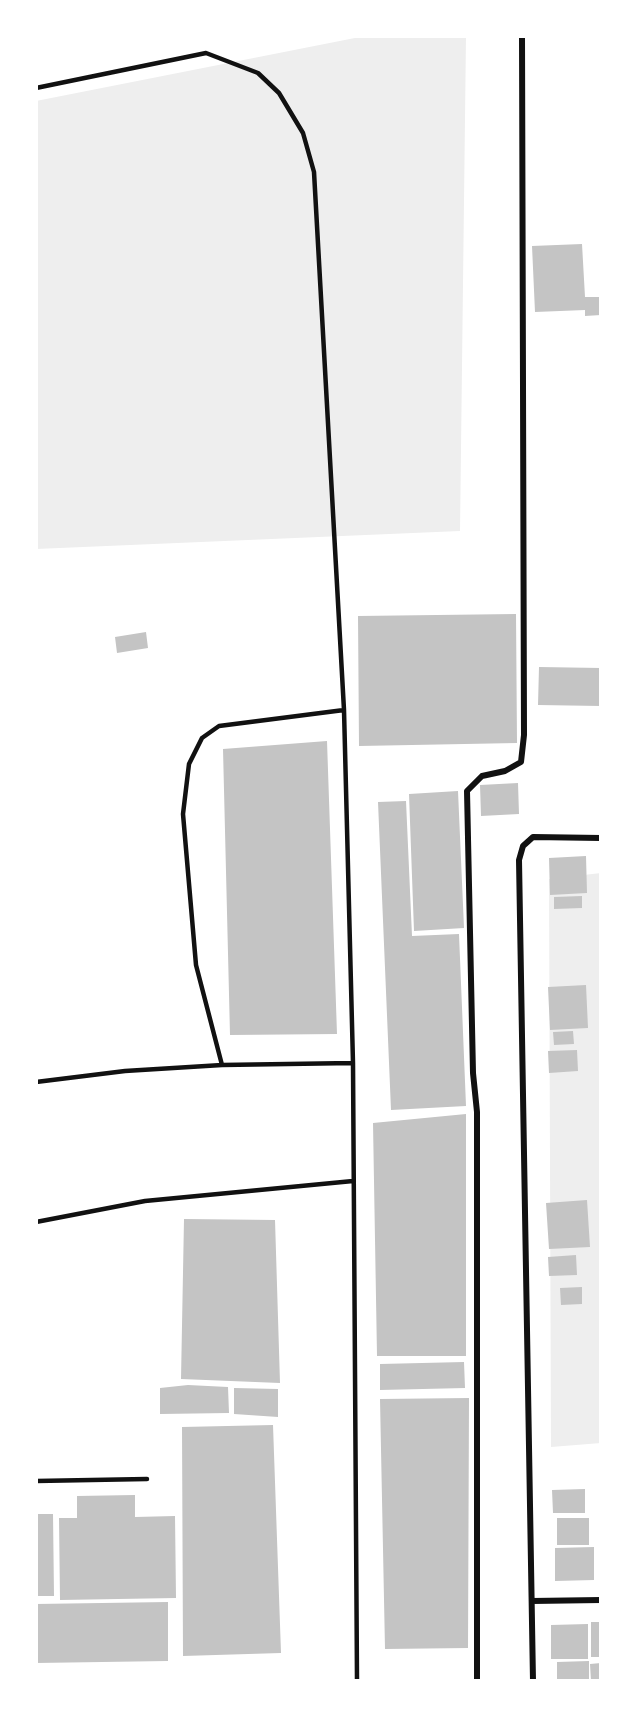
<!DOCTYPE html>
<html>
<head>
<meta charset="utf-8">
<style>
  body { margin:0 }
  #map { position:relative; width:637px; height:1717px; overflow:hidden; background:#fff; font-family:"Noto Sans",sans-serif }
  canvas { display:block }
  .frame { position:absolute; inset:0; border:38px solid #fff; pointer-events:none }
</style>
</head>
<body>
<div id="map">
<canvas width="637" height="1717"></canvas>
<div class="frame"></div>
</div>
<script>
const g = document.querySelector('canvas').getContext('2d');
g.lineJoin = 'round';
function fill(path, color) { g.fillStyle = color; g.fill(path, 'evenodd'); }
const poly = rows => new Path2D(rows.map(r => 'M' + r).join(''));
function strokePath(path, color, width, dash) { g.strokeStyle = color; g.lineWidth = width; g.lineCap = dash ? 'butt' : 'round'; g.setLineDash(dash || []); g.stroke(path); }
const green = poly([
  [365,36,466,36,460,531,36,549,36,101],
  [601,873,601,1443,551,1447,549,879]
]);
const building = poly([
  [582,244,585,297,601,297,601,315,585,316,585,310,535,312,532,246],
  [516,614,517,743,359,746,358,616],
  [146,632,148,648,117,653,115,637],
  [539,667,601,668,601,706,538,705],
  [327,741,337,1034,230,1035,223,749],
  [518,783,519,814,481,816,480,785],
  [458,791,464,928,414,931,409,794],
  [406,801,412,936,459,934,466,1106,391,1110,378,802],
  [586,856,587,893,550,895,549,858],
  [582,896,582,908,554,909,554,897],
  [586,985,588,1028,550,1030,548,987],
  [573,1031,574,1044,554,1045,553,1032],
  [577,1050,578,1071,549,1073,548,1051],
  [466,1114,466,1356,377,1356,373,1123],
  [587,1200,590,1247,549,1249,546,1203],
  [184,1219,275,1220,280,1383,181,1379],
  [576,1255,577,1275,549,1276,548,1257],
  [582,1287,582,1304,561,1305,560,1288],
  [464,1362,465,1388,380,1390,380,1364],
  [188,1385,228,1387,229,1413,160,1414,160,1388],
  [234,1388,278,1389,278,1417,234,1414],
  [469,1398,468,1648,385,1649,380,1399],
  [273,1425,281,1653,183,1656,182,1427],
  [585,1489,585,1513,553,1513,552,1490],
  [135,1495,135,1517,175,1516,176,1598,60,1600,59,1518,77,1518,77,1496],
  [36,1514,53,1514,54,1596,36,1596],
  [557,1518,589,1518,589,1545,557,1545],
  [594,1547,594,1580,555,1581,555,1548],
  [168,1602,168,1661,36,1663,36,1604],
  [591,1622,601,1622,601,1657,591,1657],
  [588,1624,588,1659,551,1659,551,1625],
  [589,1661,589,1681,557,1681,557,1662],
  [601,1663,601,1681,591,1681,590,1664]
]);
const service = poly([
  [36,88,206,53,258,73,279,93,303,133,314,172,344,710],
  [222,1065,196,965,183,814,189,764,202,738,219,726,344,710,353,1063,357,1681],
  [36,1082,125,1071,222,1065,353,1063],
  [36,1222,145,1201,353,1181],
  [36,1481,147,1479]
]);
const minor = poly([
  [532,1601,601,1600],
  [477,1681,477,1112,473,1073,467,791,482,776,505,771,521,762,524,735,522,36],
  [533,1681,519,860,523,846,533,837,601,838]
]);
fill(green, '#eee');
fill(building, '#c4c4c4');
strokePath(service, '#111', 4.5);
strokePath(minor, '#111', 6);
</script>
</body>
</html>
